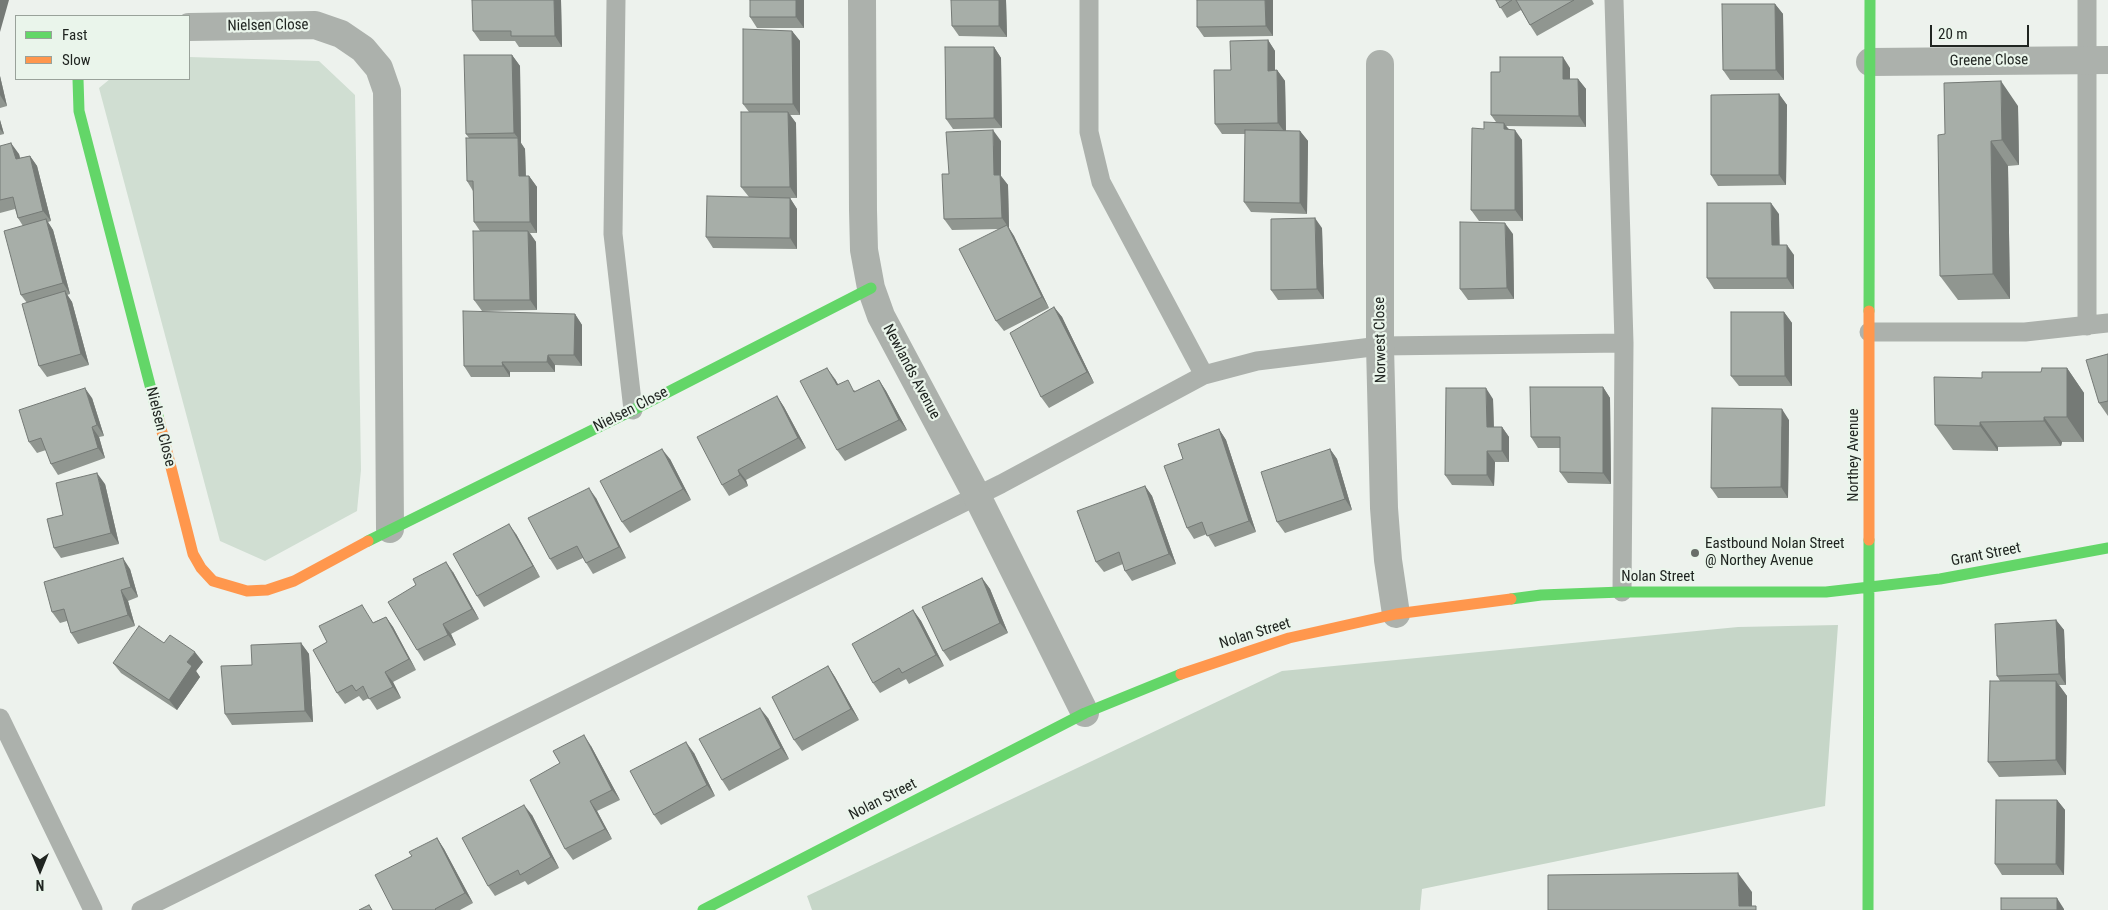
<!DOCTYPE html>
<html>
<head>
<meta charset="utf-8">
<style>
  body { margin:0 }
  #map { position:relative; width:2108px; height:910px; overflow:hidden; background:#edf2ed; font-family:"Roboto Condensed",sans-serif }
  canvas { display:block }
  .legend { position:absolute; left:15px; top:15px; width:175px; height:65px; box-sizing:border-box; background:#eaf5eb; border:1px solid #99a29a; margin:0; padding:6px 9px; list-style:none; font-size:15px; color:#202521 }
  .legend li { display:flex; align-items:center; gap:10px; height:25px }
  .legend b { width:25px; border:1px solid #99a29a }
  .north { position:absolute; left:15px; top:845px; width:50px; height:50px; -webkit-text-stroke:4px #eaf5eb; paint-order:stroke; rotate:180deg; font-size:14px; font-weight:700; line-height:20px; text-align:center; color:#202521 }
  .north::after { content:''; display:block; margin:auto; width:18px; height:22px; background:#202521; clip-path:polygon(50% 0,100% 100%,50% 72%,0 100%) }
  .scale { position:absolute; left:1930px; top:25px; width:99px; height:22px; box-sizing:border-box; border:2px solid #202521; border-top:0; padding-left:6px; font-size:15px; line-height:18px; white-space:nowrap; color:#202521; -webkit-text-stroke:4px #eaf5eb; paint-order:stroke }
</style>
</head>
<body>
<div id="map">
<canvas width="2108" height="910"></canvas>
<ul class="legend">
<li><b style="height:6px;background:#63d668"></b>Fast</li>
<li><b style="height:6px;background:#ff974d"></b>Slow</li>
</ul>
<div class="north">N</div>
<div class="scale">20 m</div>
</div>
<script>
const g = document.querySelector('canvas').getContext('2d');
g.lineJoin = 'round';
function fill(path, color) { g.fillStyle = color; g.fill(path, 'evenodd'); }
const poly = rows => new Path2D(rows.map(r => 'M' + r).join(''));
function strokePath(path, color, width, dash) { g.strokeStyle = color; g.lineWidth = width; g.lineCap = dash ? 'butt' : 'round'; g.setLineDash(dash || []); g.stroke(path); }
function label(font, color, halo, rows, align = 'center') {
  g.font = font + ' "Roboto Condensed",sans-serif'; g.lineWidth = 4.5; g.setLineDash([]); g.textBaseline = 'middle'; g.strokeStyle = halo; g.fillStyle = color; for (const [text, x, y, turn = 0] of rows) {
    g.save(); g.translate(x, y); g.rotate((+turn || 0) * Math.PI / 180); g.textAlign = isNaN(turn) ? turn : align; if (halo) g.strokeText(text, 0, 0); g.fillText(text, 0, 0); g.restore();
  }
}
const green = poly([
  [189,57,319,61,355,95,361,470,357,511,265,561,220,541,99,88,110,79,189,79]
]);
const forest = poly([
  [1838,625,1825,806,1422,889,1420,910,812,910,807,896,1282,671,1738,627]
]);
const lane = poly([
  [616,0,613,234,633,410],
  [1089,0,1089,132,1101,182,1204,375],
  [1614,0,1624,343,1622,592],
  [2087,326,2087,0],
  [1869,332,2025,332,2108,323],
  [0,718,93,910],
  [141,910,1001,484,1204,375,1257,361,1380,346,1624,343]
]);
const street = poly([
  [862,0,863,210,864,250,871,288,881,316,977,496,1085,713],
  [189,27,315,25,341,34,363,49,379,68,387,91,390,529],
  [1870,62,2108,60],
  [1380,64,1380,346,1384,508,1388,560,1396,614]
]);
const fast = poly([
  [78,79,79,111,159,420],
  [1869,311,1870,0],
  [368,541,633,410,871,288],
  [1511,599,1541,595,1622,592,1826,592,1940,579,2108,548],
  [703,910,1085,713,1181,674],
  [1868,910,1869,540]
]);
const slow = poly([
  [159,420,193,554,201,568,213,581,247,591,267,590,294,581,368,541],
  [1869,540,1869,311],
  [1181,674,1289,638,1396,614,1511,599]
]);
const wall = poly([
  [561,0,562,47,519,47,515,41,480,41,473,31],
  [804,0,804,28,757,28,750,17],
  [1006,0,1007,37,959,36,952,26],
  [1273,0,1273,36,1204,37,1197,27],
  [1496,0,1592,0,1594,4,1537,36,1530,25,1521,10,1507,18],
  [1775,4,1783,14,1784,80,1730,80,1723,70],
  [792,31,800,41,800,115,790,115,796,123,797,198,755,198,790,198,797,209,797,249,713,248,706,237,749,197,741,187,749,112,743,104],
  [1268,40,1275,51,1275,70,1277,70,1285,81,1286,131,1300,131,1308,141,1307,214,1251,212,1244,202,1245,134,1222,134,1215,124,1231,70],
  [994,47,1001,58,1002,128,953,129,946,119],
  [512,55,520,66,521,143,525,149,526,176,529,176,537,187,537,233,530,233,536,242,537,310,482,311,474,300,480,231,474,222,473,191,467,181,469,138,466,134],
  [1570,68,1570,79,1578,79,1586,89,1586,127,1506,126,1509,129,1522,140,1523,221,1479,221,1471,210,1484,129,1496,122,1491,115,1500,72],
  [0,76,7,106,0,108],
  [1779,94,1787,105,1786,185,1718,186,1711,175],
  [2018,106,2019,165,2008,166,2010,299,1958,300,1940,276,1945,134],
  [0,120,4,134,0,135],
  [1001,141,1001,176,1008,185,1009,228,1014,236,1049,308,1004,331,996,321,1000,229,952,230,944,219,949,174],
  [0,146,19,154,20,158,30,156,37,166,51,221,48,222,53,230,70,294,67,295,72,302,89,365,47,377,39,366,27,303,21,295,23,226,18,218,15,209,0,213],
  [1779,214,1779,245,1794,255,1794,289,1714,289,1707,278],
  [1322,228,1324,299,1278,300,1271,290],
  [1513,234,1514,299,1468,300,1460,289],
  [1054,307,1062,317,1094,383,1049,408,1041,397],
  [1784,312,1792,323,1792,386,1739,386,1731,376],
  [575,314,582,325,582,366,555,365,555,372,510,372,510,377,471,377,464,366],
  [2108,354,2108,416,2099,403],
  [2067,368,2084,393,2084,442,2062,442,2061,446,1998,447,1998,451,1953,450,1935,425,1982,378,2041,372],
  [835,379,838,384,856,391,879,380,886,391,907,430,845,461,837,450],
  [1603,387,1610,398,1611,484,1568,483,1560,472,1560,448,1538,448,1531,437],
  [777,396,784,407,806,448,746,480,748,486,729,496,722,485],
  [92,398,104,436,99,437,105,458,58,475,51,464,46,450,37,453,29,442],
  [1493,399,1494,427,1502,427,1509,437,1509,462,1495,462,1494,486,1452,485,1445,475],
  [1789,420,1788,498,1718,498,1711,488],
  [1219,429,1226,440,1256,532,1215,547,1207,534,1194,539,1187,528,1183,459],
  [1330,449,1337,459,1352,510,1285,533,1277,522],
  [670,459,691,500,630,533,622,522],
  [105,484,119,544,61,558,54,548,63,515],
  [1145,486,1152,496,1176,564,1132,581,1125,571,1123,564,1104,572,1096,562],
  [596,498,626,558,593,574,583,558,557,570,550,559],
  [516,534,540,577,484,607,477,596],
  [130,569,138,597,128,601,135,626,78,644,71,633,67,621,60,623,52,612],
  [453,572,479,619,451,634,456,645,424,661,417,650],
  [982,578,990,589,1008,633,950,661,943,651],
  [913,610,921,621,944,666,909,684,906,679,880,693,873,683],
  [386,617,393,627,416,670,393,682,401,698,377,710,369,698,363,701,359,696,345,704,337,693,374,622],
  [2056,620,2064,630,2066,685,2059,685,2067,696,2066,775,1999,777,1988,762,2000,681,1997,676],
  [164,643,203,662,196,671,200,677,177,710,121,673,113,663],
  [301,643,309,654,313,722,232,725,225,714,252,665],
  [828,666,835,677,859,720,802,751,794,740],
  [768,718,789,759,729,791,722,780],
  [591,746,620,800,597,811,612,839,573,860,565,849],
  [694,753,715,796,661,825,654,815],
  [2057,800,2065,810,2064,875,2002,875,1995,864],
  [532,815,559,868,528,885,525,881,495,896,488,886],
  [437,838,444,849,473,903,460,910,393,910,412,856]
]);
const shadedWall = poly([
  [0,0,9,0,0,32],
  [554,0,561,0,562,47,555,36],
  [796,0,804,0,804,28,796,17],
  [999,0,1006,0,1007,37,999,26],
  [1265,0,1273,0,1273,36,1266,26],
  [1775,4,1783,14,1784,80,1776,70],
  [792,31,800,41,800,115,793,104],
  [1268,40,1275,51,1275,81,1268,71],
  [994,47,1001,58,1002,128,994,118],
  [512,55,520,66,521,143,525,149,526,187,519,176,518,138,514,133],
  [1563,57,1570,68,1570,90,1563,79],
  [1277,70,1285,81,1286,134,1278,123],
  [0,76,7,106,0,95],
  [1578,79,1586,89,1586,127,1579,116],
  [2001,81,2018,106,2019,165,2002,140],
  [1779,94,1787,105,1786,185,1779,175],
  [788,112,796,123,797,198,790,187],
  [0,120,4,134,0,129],
  [1504,123,1511,133,1504,129],
  [993,130,1001,141,1001,176,1008,185,1009,228,1002,218,994,175],
  [1515,130,1522,140,1523,221,1515,210],
  [1300,131,1308,141,1307,214,1300,203],
  [1991,141,2008,166,2010,299,1993,274],
  [11,143,19,154,23,170,16,159],
  [30,156,37,166,51,221,43,211],
  [529,176,537,187,537,233,530,222],
  [790,198,797,209,797,249,790,238],
  [1771,203,1779,214,1780,256,1772,245],
  [1315,218,1322,228,1324,299,1317,289],
  [46,219,53,230,70,294,63,283],
  [1505,223,1513,234,1514,299,1507,288],
  [1007,225,1014,236,1049,308,1042,297],
  [528,231,536,242,537,310,530,300],
  [1787,245,1794,255,1794,289,1787,278],
  [65,291,72,302,89,365,81,354],
  [1054,307,1062,317,1094,383,1087,372],
  [1784,312,1792,323,1792,386,1785,376],
  [575,314,582,325,582,366,574,355],
  [548,355,555,365,555,372,547,362],
  [502,362,510,372,510,377,503,366],
  [827,368,835,379,844,396,837,385],
  [2067,368,2084,393,2084,442,2067,417],
  [879,380,886,391,907,430,899,420],
  [1603,387,1610,398,1611,484,1603,473],
  [85,388,92,398,104,436,97,425],
  [1486,388,1493,399,1494,437,1487,427],
  [777,396,784,407,806,448,798,438],
  [1782,409,1789,420,1788,498,1781,487],
  [2044,417,2062,442,2061,446,2044,421],
  [1980,422,1998,447,1998,451,1980,426],
  [92,427,99,437,105,458,98,448],
  [1502,427,1509,437,1509,462,1502,451],
  [1219,429,1226,440,1256,532,1249,521],
  [662,449,670,459,691,500,683,489],
  [1330,449,1337,459,1352,510,1345,499],
  [1487,451,1495,462,1494,486,1487,475],
  [738,470,746,480,748,486,740,475],
  [97,473,105,484,119,544,111,533],
  [1145,486,1152,496,1176,564,1169,554],
  [589,488,596,498,626,558,619,547],
  [509,524,516,534,540,577,533,566],
  [123,558,130,569,138,597,131,587],
  [446,562,453,572,479,619,472,609],
  [982,578,990,589,1008,633,1000,623],
  [121,590,128,601,135,626,128,615],
  [913,610,921,621,944,666,936,655],
  [386,617,393,627,416,670,409,659],
  [2056,620,2064,630,2066,685,2059,674],
  [443,624,451,634,456,645,448,635],
  [301,643,309,654,313,722,305,711],
  [195,652,203,662,196,671,200,677,177,710,169,700,187,662],
  [828,666,835,677,859,720,851,709],
  [385,672,393,682,401,698,393,687],
  [2056,681,2067,696,2066,775,2056,760],
  [760,708,768,718,789,759,781,748],
  [584,735,591,746,620,800,612,790],
  [686,742,694,753,715,796,707,785],
  [2057,800,2065,810,2064,875,2056,864],
  [590,801,597,811,612,839,605,829],
  [524,805,532,815,559,868,551,857],
  [437,838,444,849,473,903,465,893],
  [1738,873,1752,892,1752,910,1739,906],
  [2057,898,2064,909,2064,910,2057,910]
]);
const building = poly([
  [472,0,554,0,555,36,511,36,511,31,473,31,472,0],
  [750,0,796,0,796,17,750,17,750,0],
  [951,0,999,0,999,26,952,26,951,0],
  [1197,0,1265,0,1266,26,1197,27,1197,0],
  [1496,0,1512,0,1500,8,1496,0],
  [1516,0,1574,0,1530,25,1516,0],
  [1722,4,1775,4,1776,70,1723,70,1722,4],
  [743,29,792,31,793,104,743,104,743,29],
  [1268,40,1268,71,1277,70,1278,123,1215,124,1214,70,1231,70,1230,41,1268,40],
  [945,47,994,47,994,118,946,119,945,47],
  [464,55,512,55,514,133,466,134,464,55],
  [1500,57,1563,57,1563,79,1578,79,1579,116,1491,115,1491,72,1500,72,1500,57],
  [2001,81,2002,140,1991,141,1993,274,1940,276,1938,135,1945,134,1944,83,2001,81],
  [1779,94,1779,175,1711,175,1711,95,1779,94],
  [741,112,788,112,790,187,741,187,741,112],
  [1484,122,1504,123,1504,129,1515,130,1515,210,1471,210,1472,128,1484,129,1484,122],
  [993,130,994,175,1000,175,1002,218,944,219,942,174,949,174,946,132,993,130],
  [1245,130,1300,131,1300,203,1244,202,1245,130],
  [466,138,518,138,519,176,529,176,530,222,474,222,473,181,467,181,466,138],
  [11,143,16,159,30,156,43,211,18,218,13,197,0,200,0,146,11,143],
  [707,196,790,198,790,238,706,237,707,196],
  [1707,203,1771,203,1772,245,1787,245,1787,278,1707,278,1707,203],
  [1315,218,1317,289,1271,290,1271,219,1315,218],
  [46,219,63,283,21,295,4,231,46,219],
  [1460,222,1505,223,1507,288,1460,289,1460,222],
  [1007,225,1042,297,996,321,959,249,1007,225],
  [473,231,528,231,530,300,474,300,473,231],
  [65,291,81,354,39,366,22,304,65,291],
  [1054,307,1087,372,1041,397,1010,333,1054,307],
  [463,311,575,314,574,355,548,355,547,362,502,362,503,366,464,366,463,311],
  [1731,312,1784,312,1785,376,1731,376,1731,312],
  [2108,354,2108,401,2099,403,2086,360,2108,354],
  [827,368,837,385,848,380,854,392,879,380,899,420,837,450,800,381,827,368],
  [2042,368,2067,368,2067,417,2044,417,2044,421,1980,422,1980,426,1935,425,1934,377,1982,378,1982,372,2041,372,2042,368],
  [1530,387,1603,387,1603,473,1560,472,1560,437,1531,437,1530,387],
  [85,388,97,425,92,427,98,448,51,464,41,438,29,442,19,410,85,388],
  [1446,388,1486,388,1487,427,1502,427,1502,451,1487,451,1487,475,1445,475,1446,388],
  [777,396,798,438,738,470,740,475,722,485,697,437,777,396],
  [1712,408,1782,409,1781,487,1711,488,1712,408],
  [1219,429,1249,521,1207,536,1202,522,1187,528,1164,466,1183,459,1178,444,1219,429],
  [662,449,683,489,622,522,600,481,662,449],
  [1330,449,1345,499,1277,522,1261,472,1330,449],
  [97,473,111,533,54,548,47,519,63,515,56,483,97,473],
  [1145,486,1169,554,1125,571,1119,552,1096,562,1077,511,1145,486],
  [589,488,619,547,586,563,577,546,550,559,528,518,589,488],
  [509,524,533,566,477,596,453,554,509,524],
  [123,558,131,587,121,590,128,615,71,633,64,609,52,612,44,582,123,558],
  [446,562,472,609,443,624,448,635,417,650,388,602,416,585,413,579,446,562],
  [982,578,1000,623,943,651,922,607,982,578],
  [362,605,373,623,386,617,409,659,385,672,393,687,369,699,363,686,356,691,352,685,337,693,313,650,327,642,319,626,362,605],
  [913,610,936,655,902,673,899,668,873,683,852,644,913,610],
  [2056,620,2059,674,1997,676,1995,624,2056,620],
  [139,626,164,643,170,635,195,652,187,662,192,666,169,700,113,663,139,626],
  [301,643,305,711,225,714,221,666,252,665,251,645,301,643],
  [828,666,851,709,794,740,772,697,828,666],
  [1990,681,2056,681,2056,760,1988,762,1990,681],
  [760,708,781,748,722,780,699,739,760,708],
  [584,735,612,790,590,801,605,829,565,849,530,780,560,763,553,751,584,735],
  [686,742,707,785,654,815,630,771,686,742],
  [1996,800,2057,800,2056,864,1995,864,1996,800],
  [524,805,551,857,520,875,518,870,488,886,462,838,524,805],
  [437,838,465,893,435,909,436,910,393,910,375,875,412,856,409,852,437,838],
  [1738,873,1739,906,1756,906,1756,910,1548,910,1548,875,1738,873],
  [2001,898,2057,898,2057,910,2001,910,2001,898],
  [369,905,372,910,359,910,369,905]
]);
const markers = [
  [1695,553,5,"#686d68"]
];
const streetNames = [
  ["Nielsen Close",268,26,-1],
  ["Greene Close",1989,61,-1],
  ["Norwest Close",1381,340,-91],
  ["Newlands Avenue",911,372,62],
  ["Nielsen Close",631,410,-27],
  ["Nielsen Close",160,427,76],
  ["Northey Avenue",1854,455,-90],
  ["Grant Street",1986,555,-11],
  ["Nolan Street",1658,577],
  ["Nolan Street",1255,634,-17],
  ["Nolan Street",883,800,-27]
];
const poiNames = [
  ["Eastbound Nolan Street",1705,544],
  ["@ Northey Avenue",1705,561]
];
fill(green, '#d0ded2');
fill(forest, '#c6d6c8');
strokePath(lane, '#acb1ac', 19);
strokePath(street, '#acb1ac', 28);
strokePath(fast, '#63d668', 11);
strokePath(slow, '#ff974d', 11);
fill(wall, '#909690');
fill(shadedWall, '#757a76');
fill(building, '#a7aea8');
strokePath(building, '#757a76', 1);
for (const [x, y, r, color] of markers) { const dot = new Path2D(); dot.arc(x, y, r, 0, 2 * Math.PI); g.fillStyle = color; g.fill(dot); strokePath(dot, '#eaf5eb', 2); }
label('15px', '#202521', '#eaf5eb', streetNames);
label('15px', '#202521', '#eaf5eb', poiNames, 'left');
</script>
</body>
</html>
